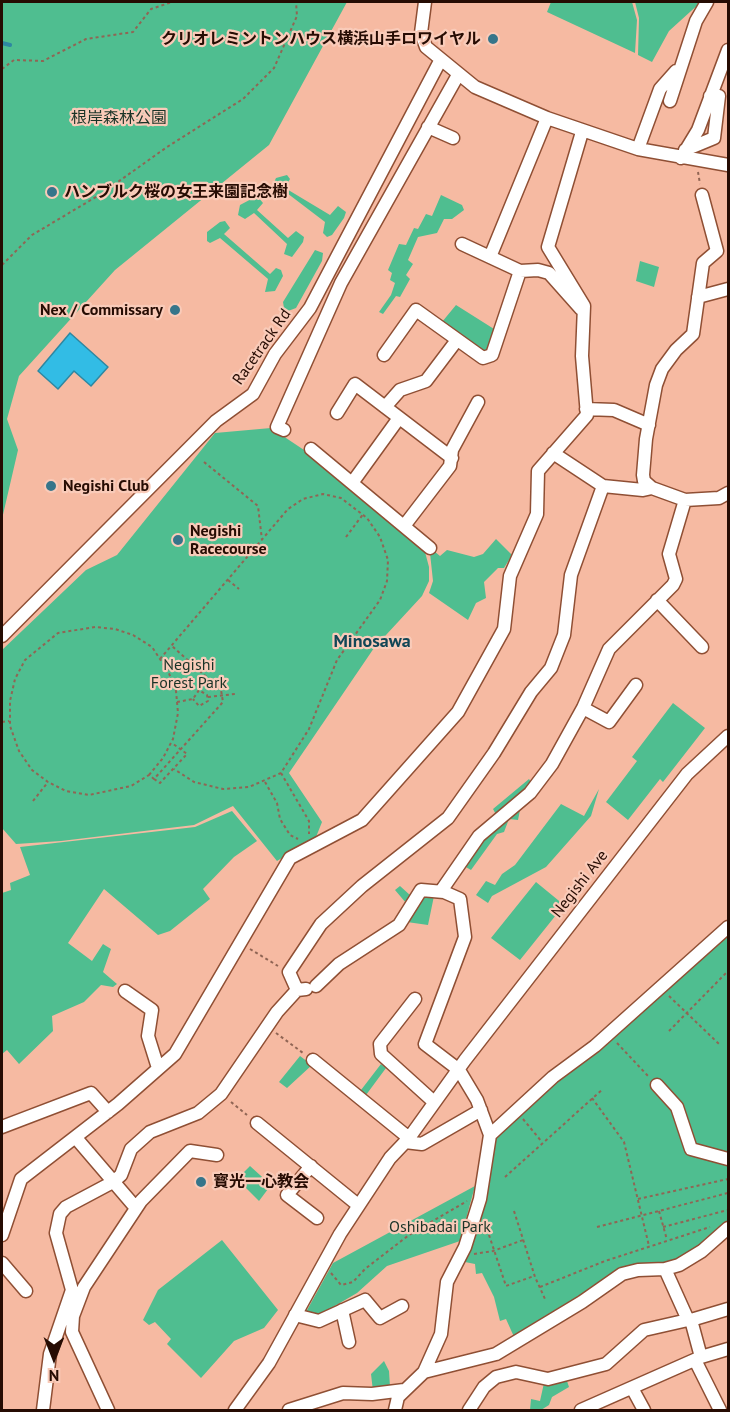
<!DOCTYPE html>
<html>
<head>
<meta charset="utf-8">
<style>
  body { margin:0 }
  #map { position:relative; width:730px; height:1412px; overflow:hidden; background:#f6baa2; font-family:"PT Sans",sans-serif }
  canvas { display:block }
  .frame { position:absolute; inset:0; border:3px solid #260c03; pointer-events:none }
  .north { position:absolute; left:24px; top:1328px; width:60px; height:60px; -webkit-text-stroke:4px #f9cbb9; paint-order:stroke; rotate:180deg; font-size:16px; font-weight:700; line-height:24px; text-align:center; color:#260c03 }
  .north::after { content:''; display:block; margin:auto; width:21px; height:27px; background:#260c03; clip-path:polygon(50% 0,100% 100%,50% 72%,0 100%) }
</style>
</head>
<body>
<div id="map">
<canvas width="730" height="1412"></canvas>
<div class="frame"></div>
<div class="north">N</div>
</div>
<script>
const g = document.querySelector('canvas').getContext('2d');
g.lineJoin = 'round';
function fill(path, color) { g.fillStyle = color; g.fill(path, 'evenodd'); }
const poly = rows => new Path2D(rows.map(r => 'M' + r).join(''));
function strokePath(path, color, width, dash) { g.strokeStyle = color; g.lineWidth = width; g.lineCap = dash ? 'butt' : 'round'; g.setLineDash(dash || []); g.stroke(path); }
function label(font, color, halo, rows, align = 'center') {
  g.font = font + ' "PT Sans","Noto Sans JP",sans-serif'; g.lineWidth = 4.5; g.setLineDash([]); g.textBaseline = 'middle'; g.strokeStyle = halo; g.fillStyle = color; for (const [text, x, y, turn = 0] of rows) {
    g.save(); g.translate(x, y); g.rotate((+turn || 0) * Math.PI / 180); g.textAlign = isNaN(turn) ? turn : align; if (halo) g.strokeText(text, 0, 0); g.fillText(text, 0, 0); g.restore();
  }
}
const green = poly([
  [2,2,347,2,269,145,115,270,19,376,7,419,18,450,2,519],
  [551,2,632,2,637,20,635,53,547,12],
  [635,2,701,2,669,31,652,62,638,55,639,18],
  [287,175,290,179,285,188,330,215,338,206,346,212,344,218,332,235,327,237,323,233,325,222,283,190,277,194,273,193,271,189,276,178],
  [441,195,462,205,464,210,452,219,444,219,437,233,418,237,408,260,413,264,406,275,410,279,400,297,396,296,383,314,379,312,391,295,395,283,390,280,392,273,388,270,399,244,406,245,414,228,418,229,426,214,432,216],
  [257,196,263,203,257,210,288,238,296,231,304,237,303,242,292,257,284,254,287,244,254,213,245,219,238,215,240,205],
  [225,221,230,228,224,234,270,274,276,268,281,270,283,276,275,291,265,292,268,279,220,238,210,243,207,241,207,232,220,222],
  [315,250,323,253,322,261,296,308,288,311,284,308,283,302],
  [640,261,659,267,654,287,636,281],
  [456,305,494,329,489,352,483,352,442,322],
  [271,428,313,456,425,552,429,567,429,581,422,596,374,648,289,773,322,822,316,837,277,861,233,806,194,825,61,841,16,844,2,828,2,650,86,570,117,555,215,433],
  [496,539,512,555,504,568,498,568,484,582,486,598,476,603,468,620,429,593,433,581,430,553,434,551,440,556,447,550,474,557,483,554],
  [673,703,705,728,663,782,660,779,628,820,606,802,637,761,632,757],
  [529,779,537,791,520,810,518,820,509,819,504,832,497,834,471,870,464,866,483,838,500,822,493,809],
  [599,789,591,816,546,867,492,896,488,903,476,895,486,881,495,885,502,874,515,865,561,804,584,816],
  [232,811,257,841,234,857,203,889,210,899,170,931,158,935,104,889,68,943,92,961,103,944,111,949,103,972,117,984,113,987,101,985,84,1002,52,1016,53,1031,19,1064,7,1050,2,1054,2,893,11,890,10,883,30,875,20,847,195,827],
  [536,882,564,905,520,960,491,938],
  [400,886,411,896,434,896,428,925,407,922,412,910,395,890],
  [728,931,728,1224,714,1237,677,1260,625,1268,515,1339,506,1319,500,1321,494,1297,482,1273,476,1274,475,1264,465,1262,463,1256,492,1138],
  [300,1056,312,1065,287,1088,279,1082],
  [381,1064,386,1068,366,1095,361,1090],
  [250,1166,271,1185,259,1201,237,1179],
  [475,1186,460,1241,387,1266,357,1293,321,1314,306,1312,333,1263],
  [222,1240,278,1310,264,1328,234,1341,201,1378,167,1344,171,1339,155,1322,149,1325,143,1320,158,1290],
  [384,1361,389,1371,390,1387,373,1391,371,1374],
  [566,1378,569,1387,552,1397,549,1405,541,1410,530,1410,531,1399,540,1401,544,1383]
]);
const water = poly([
  [70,333,108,367,91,386,74,371,58,389,38,371,70,333]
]);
const stream = poly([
  [2,43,10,45]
]);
const path = poly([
  [2,69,14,60,43,61,86,39,133,32,151,9,172,2],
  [698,172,700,184],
  [2,265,32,235,101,194,167,147,243,99,274,68,297,16,296,2],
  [204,462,258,506,262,540],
  [346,537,364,513],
  [228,580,239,589],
  [160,659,288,509,303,499,323,494,341,498,367,518,380,537,388,560,387,581,380,600,337,660,309,729,281,773,249,787,223,789,194,782,174,769],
  [208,697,235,694],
  [177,702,193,699,199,690,207,695,208,701,199,706,193,699],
  [2,722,9,721],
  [281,773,309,821,309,834],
  [149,775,163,758,173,739,178,713,176,691,168,671,152,647,133,635,115,629,95,627,58,633,25,660,15,679,10,701,10,726,19,751,32,770,48,782,66,791,89,795,131,786,149,775,154,779,223,702,221,690,172,646],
  [154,779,160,783,187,754,172,743],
  [265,782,277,803,280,819,290,835,298,839],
  [33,801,48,782],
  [250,949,278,966],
  [669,996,719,1044],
  [669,1031,728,971],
  [276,1033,303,1053],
  [617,1043,648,1076],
  [592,1098,624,1142,649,1246],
  [231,1102,247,1115],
  [523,1119,542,1142],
  [505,1177,603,1089],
  [638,1199,728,1179],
  [514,1211,535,1277,545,1299],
  [659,1211,667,1240],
  [490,1223,489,1235,506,1286,534,1276],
  [597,1227,728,1193],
  [663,1227,728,1210],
  [474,1254,493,1251,523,1240],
  [331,1273,341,1285,353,1282,365,1269,409,1235,467,1201],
  [540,1287,605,1261,710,1227]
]);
const minor = poly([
  [425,2,421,33,426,47,475,87,547,118,638,149,728,165],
  [670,101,696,21,707,2],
  [428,127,453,138],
  [638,149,660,89,676,71],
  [685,150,714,138,719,96,710,96],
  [681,158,698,130,728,50],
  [702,195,717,251,703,263,693,334,676,350,662,369,656,385,646,439,643,475,644,481,652,488,685,500,719,498,728,493],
  [462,244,520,271,538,270,549,273,581,309],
  [490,257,547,118],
  [698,297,728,289],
  [384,355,416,310,483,358,492,355,520,271],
  [385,407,400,390,426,381,457,340],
  [586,409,614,410,649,425],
  [337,413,355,384,452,458],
  [284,430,277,427,341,283,458,75],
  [311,449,430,548],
  [553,453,603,486,643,490,652,488],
  [352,483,399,418],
  [404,526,450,466,452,450,478,402],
  [657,600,702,647],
  [2,636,216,421,253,394,275,354,310,308,440,61],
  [583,708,609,722,636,685],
  [441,891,479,836,530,793,552,764,583,708,609,649,673,585,676,579,669,554,685,500],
  [316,986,339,964,399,925,421,890,444,892,460,899,465,937,425,1044,459,1070,477,1100,490,1135,480,1199,465,1247,447,1282,441,1334,424,1372],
  [297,990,289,972,321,924,362,886,448,818,494,753,531,692,551,668,564,635,571,575,603,486],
  [125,991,152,1010,148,1036,158,1068],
  [415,999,380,1044,381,1054,434,1102],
  [313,1060,409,1138],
  [657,1085,677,1107,691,1149,728,1159],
  [257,1123,358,1205],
  [2,1127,91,1093,108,1112],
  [490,1135,553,1077,595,1046,728,927],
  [76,1138,136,1208],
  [405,1142,422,1144,481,1110],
  [311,1166,287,1195,317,1218],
  [2,1235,21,1179,118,1104,175,1054,290,858,362,820,458,712,504,629,510,576,537,514,538,471,587,415,582,356,584,306,548,247,582,132],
  [2,1263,26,1291],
  [665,1269,688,1320,691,1320,701,1357],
  [342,1310,349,1342],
  [295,1315,319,1321,365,1300,380,1318,402,1306],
  [691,1320,728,1309],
  [695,1360,720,1410],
  [632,1388,644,1410],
  [43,1410,50,1354,72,1290,56,1233,60,1214,66,1207,113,1182,121,1175,131,1149,150,1132,198,1113,221,1094,277,1012,297,990,306,989],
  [108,1410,72,1332,73,1316,84,1287,141,1201,190,1151,217,1155],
  [235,1410,269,1363,340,1234,390,1158,409,1138,465,1060,687,774,728,736],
  [289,1410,343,1393,372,1394,404,1390],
  [395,1410,398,1397,424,1372,496,1354,582,1302,622,1274,638,1270,665,1269,679,1265,702,1251,728,1228],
  [469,1410,484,1387,496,1377,516,1372,548,1379,606,1364,644,1330,688,1320],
  [581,1410,701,1357,728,1349]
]);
const markers = [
  [493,39,6,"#36758a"],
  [52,192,6,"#36758a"],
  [175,310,6,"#36758a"],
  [51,486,6,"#36758a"],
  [178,540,6,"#36758a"],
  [201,1182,6,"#36758a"]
];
const poiNames = [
  ["クリオレミントンハウス横浜山手ロワイヤル",481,39,"right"],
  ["ハンブルク桜の女王来園記念樹",64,192],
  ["Nex / Commissary",163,310,"right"],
  ["Negishi Club",63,486],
  ["Negishi",190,531],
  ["Racecourse",190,549],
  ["寳光一心教会",213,1182]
];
const parkNames = [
  ["根岸森林公園",119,118],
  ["Negishi",189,665],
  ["Forest Park",189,683],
  ["Oshibadai Park",440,1227]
];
const streetNames = [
  ["Racetrack Rd",262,347,-55],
  ["Negishi Ave",580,884,-52]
];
const neighbourhoodNames = [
  ["Minosawa",372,642]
];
fill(green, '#4fbe90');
fill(water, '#32bce5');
strokePath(water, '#2e87a1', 1.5);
strokePath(stream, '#2e87a1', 4);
strokePath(minor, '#8f4f34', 15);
strokePath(path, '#906554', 2, [3, 3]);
strokePath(minor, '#fff', 12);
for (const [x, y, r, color] of markers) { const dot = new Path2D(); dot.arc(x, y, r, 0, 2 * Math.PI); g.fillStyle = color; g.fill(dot); strokePath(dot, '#f9cbb9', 2); }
label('bold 16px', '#260c03', '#f9cbb9', poiNames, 'left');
label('16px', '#1a3327', '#f9cbb9', parkNames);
label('16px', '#260c03', '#f9cbb9', streetNames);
label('bold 18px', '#114656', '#f9cbb9', neighbourhoodNames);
</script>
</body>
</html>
